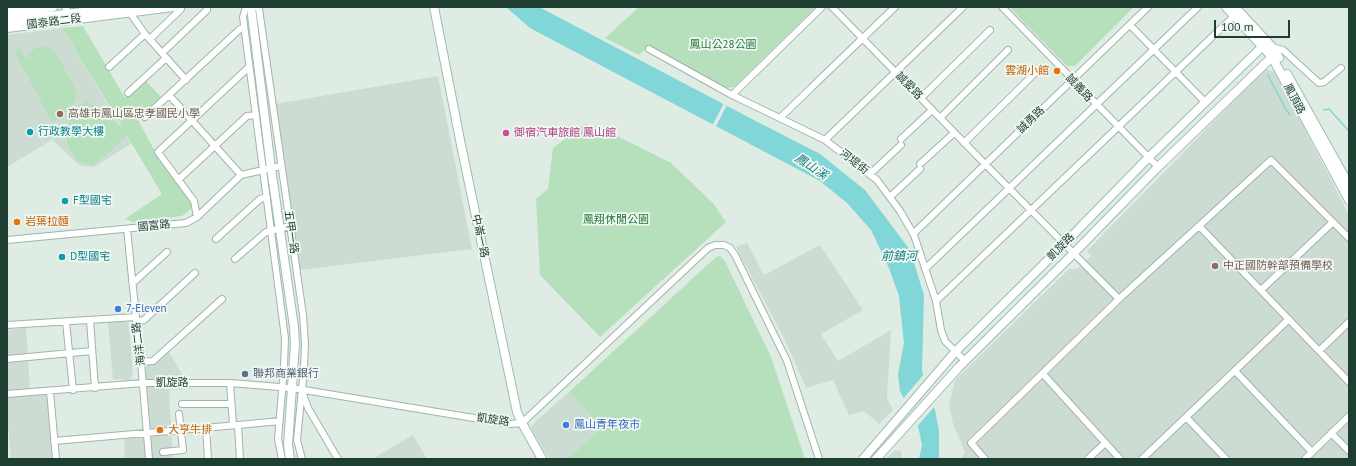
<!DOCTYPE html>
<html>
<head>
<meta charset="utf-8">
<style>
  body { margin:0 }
  #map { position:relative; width:1356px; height:466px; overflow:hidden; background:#dfece4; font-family:"PT Sans",sans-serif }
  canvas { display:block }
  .frame { position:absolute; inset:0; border:8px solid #1e3e31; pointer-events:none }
  .scale { position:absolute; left:1214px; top:20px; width:76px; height:18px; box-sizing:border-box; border:2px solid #1e3e31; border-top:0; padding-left:5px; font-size:12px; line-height:14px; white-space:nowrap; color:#1e3e31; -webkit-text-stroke:3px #f0f8f3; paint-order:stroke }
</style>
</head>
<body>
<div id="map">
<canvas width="1356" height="466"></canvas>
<div class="frame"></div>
<div class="scale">100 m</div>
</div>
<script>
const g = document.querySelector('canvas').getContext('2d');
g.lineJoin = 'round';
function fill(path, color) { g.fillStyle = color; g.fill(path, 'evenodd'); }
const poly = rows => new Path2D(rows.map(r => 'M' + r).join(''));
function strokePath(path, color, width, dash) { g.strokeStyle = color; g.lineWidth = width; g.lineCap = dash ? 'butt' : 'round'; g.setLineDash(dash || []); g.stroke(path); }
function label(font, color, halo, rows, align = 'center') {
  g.font = font + ' "PT Sans","Noto Sans TC",sans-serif'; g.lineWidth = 3.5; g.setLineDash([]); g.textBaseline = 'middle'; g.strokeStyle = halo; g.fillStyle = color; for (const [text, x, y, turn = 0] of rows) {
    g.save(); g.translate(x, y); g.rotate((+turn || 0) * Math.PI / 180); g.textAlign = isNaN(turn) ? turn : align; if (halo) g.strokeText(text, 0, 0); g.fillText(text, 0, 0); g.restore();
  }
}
const built = poly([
  [62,28,131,144,94,167,80,166,52,140,7,167,7,35],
  [1265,69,1276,72,1349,215,1349,459,960,459,965,452,953,424,949,405,955,380,1069,269,1077,269,1091,256,1087,251],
  [438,76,472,249,300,270,275,104],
  [747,243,764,275,820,245,863,310,821,334,838,361,891,330,887,398,893,410,879,424,864,411,849,415,833,380,806,388,784,338,736,247],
  [125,321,129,324,133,375,130,380,113,379,108,322],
  [26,328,30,388,46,387,52,459,11,459,7,416,7,330],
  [169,352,191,389,169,390,173,459,125,459,124,439,151,436,145,364,155,364],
  [569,392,602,427,567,459,549,459,532,430,532,426,535,422],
  [413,435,427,459,372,459],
  [902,450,901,459,886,459,894,451]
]);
const green = poly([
  [639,7,816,7,734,87,724,88,649,46,639,55,605,38],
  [1009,7,1134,7,1075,66,1067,66],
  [83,26,125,98,145,80,162,98,138,120,152,146,191,201,192,208,182,216,133,222,125,219,162,194,127,136,93,166,78,161,71,152,67,143,68,122,85,100,122,127,62,28],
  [40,46,47,46,56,53,77,92,77,96,69,110,63,113,55,113,58,120,52,122,14,51,19,48,26,59,34,49],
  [585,124,601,128,671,163,713,203,726,222,600,337,540,275,536,199,548,189,553,148],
  [720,256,725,261,771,357,805,459,567,459,602,427,569,392,716,257]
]);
const water = poly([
  [506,7,539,7,748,117,820,154,865,190,910,250,924,295,922,371,935,410,939,431,939,459,919,459,922,445,919,430,900,391,898,374,904,343,899,296,889,268,871,230,847,203,820,181,530,28]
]);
const pier = poly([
  [724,103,727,105,715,128,712,126],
  [925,373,935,406,916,428,902,400]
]);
const stream = poly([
  [1268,75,1285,108,1290,115],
  [1324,110,1329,109,1349,131]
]);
const street = poly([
  [65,7,71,17],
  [246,7,243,17,285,338,284,367,278,439,282,459],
  [257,7,259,9,303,315,305,344,304,369,297,440,302,459],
  [832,7,985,164,1119,299],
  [1002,7,1158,167],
  [128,10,145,34,186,80],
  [1130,25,1205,102],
  [150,39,181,9,180,7],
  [1272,47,1283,50,1319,83,1324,82,1341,68],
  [649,49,730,94,825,140,877,180,900,211,914,235,936,301,941,330,945,341,965,361],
  [162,53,207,10,207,7],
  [109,67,145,34],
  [813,86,895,7],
  [128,93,166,58],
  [169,95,241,175],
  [732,95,822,7],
  [921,98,990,30],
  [145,117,240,29,244,27],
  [780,118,811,88],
  [940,118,1008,50],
  [901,139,932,110],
  [825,140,963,7],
  [964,143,1037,71],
  [920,164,954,133],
  [870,174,901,145],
  [178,180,247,116,256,115],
  [890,197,920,169],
  [197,217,194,201,158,152,249,67],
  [1199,226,1349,382],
  [127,229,136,317,141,362,149,459],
  [913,234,1148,7],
  [216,239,260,199,267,197],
  [7,240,186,223,197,217,241,175,281,166],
  [235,259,266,232,290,226],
  [925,269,1198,7],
  [132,281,135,281,167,252],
  [1261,290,1333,222],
  [936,301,1234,16],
  [90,320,95,388],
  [66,322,73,390],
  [136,322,144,320,195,273],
  [7,325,136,317],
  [1319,351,1349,322],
  [7,359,92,351],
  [141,362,153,361,222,299],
  [1235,371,1312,452],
  [1043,374,1120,459],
  [230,383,233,425],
  [50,391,56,459],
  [7,394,143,383,230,383,292,388,510,424,522,423,708,248,715,245,724,245,730,248,735,255,787,361,819,459],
  [303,394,308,408,338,459],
  [182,404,231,404],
  [1186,417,1226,459],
  [238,425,280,421],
  [206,427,208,459],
  [1331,433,1349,451],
  [54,441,238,425,240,459],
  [163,452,183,450,179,414],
  [985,459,971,443,1119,299,1271,160,1349,238],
  [1088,459,1105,443],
  [1142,459,1289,319],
  [1305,459,1349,416]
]);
const secondary = poly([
  [251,7,271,168,294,327,295,344,288,445,290,459],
  [434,7,461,145,517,412,522,423,542,459],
  [1226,7,1272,57,1349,200],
  [1235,7,1272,47,1279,58],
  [7,8,14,7],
  [7,14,53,7],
  [7,21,124,7],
  [7,28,173,7],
  [1287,74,1349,185],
  [863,459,956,351,1064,244,1148,158,1267,42],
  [876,459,959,367,1074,253,1158,167,1272,57,1276,54]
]);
const markers = [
  [1057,71,4,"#e8710a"],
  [60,114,4,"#8d6e63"],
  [30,132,4,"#0f9aa8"],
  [506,133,4,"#d1479c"],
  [65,201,4,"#0f9aa8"],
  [17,222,4,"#e8710a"],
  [62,257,4,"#0f9aa8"],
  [1215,266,4,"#8d6e63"],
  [118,309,4,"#3f7fe0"],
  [245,374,4,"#5c6f8a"],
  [566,425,4,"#3f7fe0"],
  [160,430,4,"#e8710a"]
];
const streetNames = [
  ["國泰路二段",54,22,-7],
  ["誠愛路",909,86,46],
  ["誠義路",1079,88,46],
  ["鳳頂路",1294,99,62],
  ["誠勇路",1031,120,-44],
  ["河堤街",854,162,38],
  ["國富路",154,226,-6],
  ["五甲一路",291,232,82],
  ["中崙一路",480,236,78],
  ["凱旋路",1061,247,-45],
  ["海洋二路",139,344,-97],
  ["凱旋路",172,383],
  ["凱旋路",493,420,8]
];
const parkNames = [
  ["鳳山公28公園",723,45],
  ["鳳翔休閒公園",616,220]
];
const foodNames = [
  ["雲湖小館",1049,71,"right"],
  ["岩葉拉麵",25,222],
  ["大亨牛排",168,430]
];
const educationNames = [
  ["高雄市鳳山區忠孝國民小學",68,114],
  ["中正國防幹部預備學校",1223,266]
];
const cultureNames = [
  ["行政教學大樓",38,132],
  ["F型國宅",73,201],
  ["D型國宅",70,257]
];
const hotelNames = [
  ["御宿汽車旅館 鳳山館",514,133]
];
const shopNames = [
  ["7-Eleven",126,309],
  ["鳳山青年夜市",574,425]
];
const serviceNames = [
  ["聯邦商業銀行",253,374]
];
const waterNames = [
  ["鳳山溪",811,167,33],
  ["前鎮河",899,257]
];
fill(built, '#cddcd3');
fill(green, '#b6e0bb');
fill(water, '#81d6d7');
fill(pier, '#dfece4');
strokePath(stream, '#81d6d7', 1.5);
strokePath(street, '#a1b4ab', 8);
strokePath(secondary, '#9fbcae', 10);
strokePath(street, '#fff', 6);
strokePath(secondary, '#fff', 8);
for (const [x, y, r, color] of markers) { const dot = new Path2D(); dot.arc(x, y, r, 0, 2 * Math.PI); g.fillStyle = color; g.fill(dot); strokePath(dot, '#f0f8f3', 1.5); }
label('11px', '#1e3e31', '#f0f8f3', streetNames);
label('11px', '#257839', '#f0f8f3', parkNames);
label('11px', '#c56008', '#f0f8f3', foodNames, 'left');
label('11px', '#785e54', '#f0f8f3', educationNames, 'left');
label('11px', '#0d838f', '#f0f8f3', cultureNames, 'left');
label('11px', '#b23c85', '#f0f8f3', hotelNames, 'left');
label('11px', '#366cbe', '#f0f8f3', shopNames, 'left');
label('11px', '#4e5e75', '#f0f8f3', serviceNames, 'left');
label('italic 12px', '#137c7f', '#f0f8f3', waterNames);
</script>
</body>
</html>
